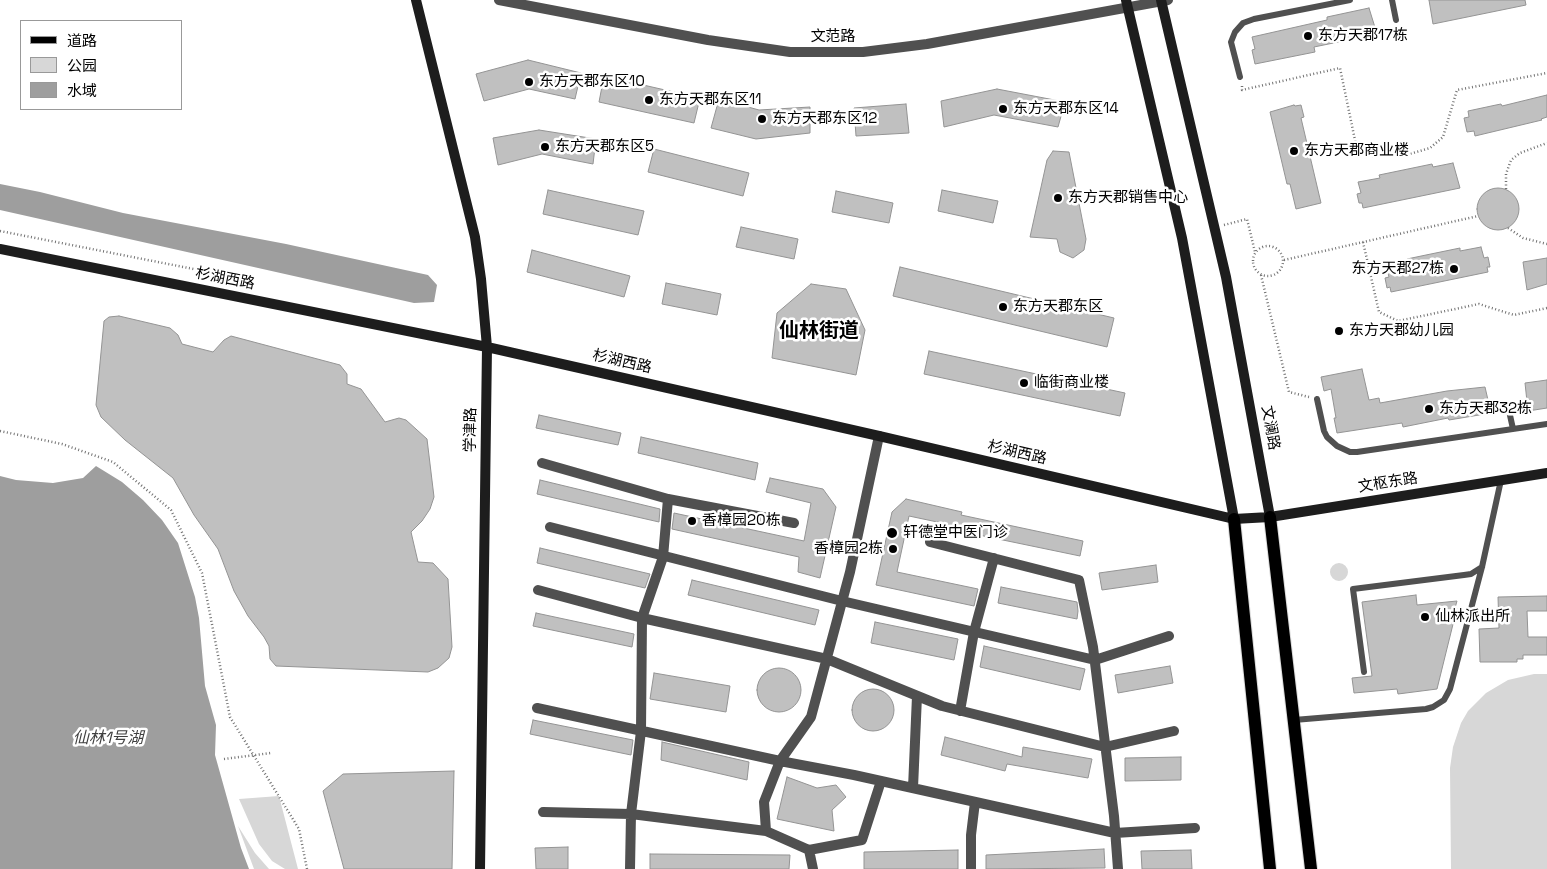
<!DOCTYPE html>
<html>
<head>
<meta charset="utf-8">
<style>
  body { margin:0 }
  #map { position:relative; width:1547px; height:869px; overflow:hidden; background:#fff; font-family:"Space Grotesk","Noto Sans SC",sans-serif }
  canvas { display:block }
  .legend { position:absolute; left:20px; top:20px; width:162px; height:90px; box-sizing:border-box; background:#fff; border:1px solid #999; margin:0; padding:6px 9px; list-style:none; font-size:15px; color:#000 }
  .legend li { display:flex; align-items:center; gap:10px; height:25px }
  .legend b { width:25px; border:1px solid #999 }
</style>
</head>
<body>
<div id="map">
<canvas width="1547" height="869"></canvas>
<ul class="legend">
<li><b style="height:6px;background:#000"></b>道路</li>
<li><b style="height:14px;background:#d7d7d7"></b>公园</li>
<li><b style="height:14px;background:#9e9e9e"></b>水域</li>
</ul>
</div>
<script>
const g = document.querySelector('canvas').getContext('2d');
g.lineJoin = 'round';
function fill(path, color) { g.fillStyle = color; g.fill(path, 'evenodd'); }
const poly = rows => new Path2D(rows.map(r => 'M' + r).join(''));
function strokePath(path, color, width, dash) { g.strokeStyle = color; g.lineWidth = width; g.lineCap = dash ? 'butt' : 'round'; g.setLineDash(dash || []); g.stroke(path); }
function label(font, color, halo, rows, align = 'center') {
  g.font = font + ' "Space Grotesk","Noto Sans SC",sans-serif'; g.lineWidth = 5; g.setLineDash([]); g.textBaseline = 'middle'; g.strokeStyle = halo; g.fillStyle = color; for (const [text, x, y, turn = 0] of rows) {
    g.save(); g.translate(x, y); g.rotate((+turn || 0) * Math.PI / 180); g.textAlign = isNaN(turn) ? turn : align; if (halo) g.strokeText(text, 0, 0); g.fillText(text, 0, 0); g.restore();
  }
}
const green = poly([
  '1330 572a9 9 0 1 1 18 0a9 9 0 1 1-18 0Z',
  [1534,674,1547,674,1547,869,1451,869,1450,768,1453,747,1461,723,1468,711,1486,693,1508,680],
  [279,796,298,869,285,869,272,861,259,844,239,799],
  [238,826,255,853,269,869,254,869]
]);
const water = poly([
  [0,184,40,192,123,213,286,244,428,275,437,285,434,302,414,303,0,210],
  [96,466,122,482,143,500,162,520,178,543,195,597,199,618,205,686,216,725,215,755,241,848,249,869,0,869,0,476,16,480,53,483,83,478]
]);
const building = poly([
  [1429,0,1525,0,1526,5,1433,24,1429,0],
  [1369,8,1377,34,1314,47,1315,52,1255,64,1252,50,1255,49,1252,37,1327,20,1327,17,1369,8],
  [528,60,581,73,575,99,529,89,484,101,476,74,528,60],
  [604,76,700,98,694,123,599,102,604,76],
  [997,89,1065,102,1058,127,994,115,944,127,941,101,997,89],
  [1547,95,1547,117,1541,119,1542,120,1475,136,1474,131,1467,132,1464,118,1469,117,1468,111,1496,105,1501,104,1502,106,1547,95],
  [719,99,759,110,810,107,810,133,756,139,711,128,719,99],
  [906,104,909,133,856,136,854,108,906,104],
  [1294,105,1295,106,1301,105,1304,117,1301,118,1321,203,1296,209,1290,184,1287,184,1270,112,1294,105],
  [539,130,596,139,593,164,542,154,498,165,493,138,539,130],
  [654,149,749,173,743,196,648,172,654,149],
  [1053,151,1069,152,1086,239,1084,250,1073,258,1060,252,1057,239,1030,237,1047,160,1053,151],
  [1453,163,1460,188,1363,208,1362,203,1359,203,1357,194,1361,193,1358,182,1380,178,1379,175,1432,164,1433,167,1453,163],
  '1477 209a21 21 0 1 1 42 0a21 21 0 1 1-42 0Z',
  [548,190,644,211,638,235,543,214,548,190],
  [942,190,998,201,993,223,938,211,942,190],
  [836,191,893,203,889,223,832,212,836,191],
  [741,227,798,239,794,259,736,247,741,227],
  [1481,247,1484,258,1488,257,1490,267,1487,267,1488,272,1391,292,1390,287,1387,288,1385,278,1389,277,1386,266,1408,262,1407,259,1426,255,1460,248,1460,251,1481,247],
  [532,250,630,276,624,297,527,272,532,250],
  [1547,258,1547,284,1527,290,1523,262,1547,258],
  [900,267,1114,318,1107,347,893,296,900,267],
  [666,283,721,294,717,315,662,304,666,283],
  [811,284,846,289,865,330,856,375,772,358,777,313,811,284],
  [119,316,170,328,178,335,182,344,213,352,224,340,231,336,340,365,347,374,347,384,361,389,385,422,399,418,406,420,427,439,434,497,430,509,422,521,411,532,418,562,433,563,448,579,452,647,449,658,438,668,428,672,276,666,270,659,269,646,264,637,248,616,234,591,218,549,194,515,173,478,125,440,101,417,96,405,104,321,109,317,119,316],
  [929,351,1125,393,1120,416,924,374,929,351],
  [1362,369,1369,400,1379,398,1380,403,1447,391,1485,387,1491,413,1449,420,1448,418,1403,427,1402,423,1337,433,1334,418,1336,418,1331,389,1324,391,1321,377,1362,369],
  [1547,380,1547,408,1528,411,1525,383,1547,380],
  [539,415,621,433,618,445,536,428,539,415],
  [641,437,758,463,755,480,638,453,641,437],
  [770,478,823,489,836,507,820,578,798,572,799,557,672,529,674,513,804,541,811,503,766,492,770,478],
  [540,480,660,509,659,522,537,494,540,480],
  [906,499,962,512,961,515,1083,541,1080,556,974,534,975,530,909,516,897,572,978,589,974,606,876,585,892,512,906,499],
  [540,548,650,574,645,588,537,563,540,548],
  [1156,565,1158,582,1102,590,1099,573,1156,565],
  [692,580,819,610,815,625,688,595,692,580],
  [1001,587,1077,602,1078,611,1077,619,998,603,1001,587],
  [1416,595,1417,605,1457,601,1455,608,1457,608,1437,689,1398,694,1397,689,1354,693,1352,678,1372,676,1362,602,1416,595],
  [1547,596,1547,611,1527,611,1528,637,1547,637,1547,655,1523,655,1523,659,1517,659,1517,662,1480,662,1479,629,1499,628,1498,597,1547,596],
  [536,613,634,634,632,647,533,626,536,613],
  [875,622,958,639,954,660,871,643,875,622],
  [984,646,1085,669,1080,690,980,667,984,646],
  [1170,666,1173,683,1118,693,1115,675,1170,666],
  '757 690a22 22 0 1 1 44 0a22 22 0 1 1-44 0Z',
  [654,673,730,686,726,712,650,699,654,673],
  '852 710a21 21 0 1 1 42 0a21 21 0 1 1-42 0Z',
  [533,720,633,740,631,755,530,734,533,720],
  [945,737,1022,757,1023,747,1092,759,1088,778,1007,764,1005,771,941,755,945,737],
  [662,742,749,762,747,780,661,760,662,742],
  [1181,757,1181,780,1125,781,1125,758,1181,757],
  [454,771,452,869,344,869,323,791,343,774,454,771],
  [787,777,817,788,836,785,846,797,832,810,834,831,777,819,787,777],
  [568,847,568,869,536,869,535,848,568,847],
  [1104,849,1105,868,986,869,986,855,1104,849],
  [958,850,958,869,864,869,864,852,958,850],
  [1191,850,1192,869,1142,869,1141,851,1191,850],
  [650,854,790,855,789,869,650,869,650,854]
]);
const path = poly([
  [1242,86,1242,90,1340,68,1356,145,1371,156,1406,155,1430,148,1443,137,1457,90,1547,73],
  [1506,189,1506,174,1511,160,1520,153,1547,143],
  [1224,225,1247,219,1255,252],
  [1508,228,1523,238,1547,244],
  [0,231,214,273],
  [1363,242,1379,312,1398,321,1479,304,1514,315,1547,308],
  '1253 261a15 15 0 1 1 30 0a15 15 0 1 1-30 0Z',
  [1284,260,1478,216],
  [1261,275,1289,392,1309,397],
  [0,431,62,444,113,462,171,510,202,573,230,717,299,829,307,869],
  [224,759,271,753]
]);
const lane = poly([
  [1392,0,1396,20],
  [1240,77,1231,42,1235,32,1243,23,1254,19,1350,0],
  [1317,399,1324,431,1327,437,1337,446,1350,452,1357,452,1547,424],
  [1508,406,1513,429],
  [1364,672,1353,589,1464,575,1471,574,1482,567],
  [1294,720,1426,709,1433,707,1444,700,1450,689,1482,567,1501,480]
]);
const street = poly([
  [499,0,708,40,790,52,863,52,927,44,1168,0],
  [542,463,668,499,794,523],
  [550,527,842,601,1095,660,1169,636],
  [930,542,1079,580,1093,647,1114,816,1118,869],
  [538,590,642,618,827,659,942,706,1105,747,1174,731],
  [537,708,780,761,854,775,1115,833,1195,828],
  [960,711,974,632,994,558],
  [913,788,917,696],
  [543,812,631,814,766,831],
  [809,850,862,840,881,781],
  [630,869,631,814,641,731,642,618,663,557,668,499],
  [813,869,809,850,766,831,764,802,780,761,811,717,850,572,879,436],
  [971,869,971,835,975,802]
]);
const secondary = poly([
  [416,0,475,237,481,279,487,347,480,869],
  [1126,0,1182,238,1234,519],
  [1161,0,1226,277,1270,517],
  [0,249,487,347,879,436,1234,519,1270,517,1547,473]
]);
const primary = poly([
  [1270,517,1311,869],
  [1234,519,1270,869]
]);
const markers = [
  [1308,36,5,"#000"],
  [529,82,5,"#000"],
  [649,100,5,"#000"],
  [1003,109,5,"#000"],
  [762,119,5,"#000"],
  [545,147,5,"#000"],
  [1294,151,5,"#000"],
  [1058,198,5,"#000"],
  [1454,269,5,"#000"],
  [1003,307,5,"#000"],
  [1339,331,5,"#000"],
  [1024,383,5,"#000"],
  [1429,409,5,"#000"],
  [692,521,5,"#000"],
  [892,533,6,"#000"],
  [893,549,5,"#000"],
  [1425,617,5,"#000"]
];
const poiNames = [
  ["东方天郡17栋",1318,36],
  ["东方天郡东区10",539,82],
  ["东方天郡东区11",659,100],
  ["东方天郡东区14",1013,109],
  ["东方天郡东区12",772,119],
  ["东方天郡东区5",555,147],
  ["东方天郡商业楼",1304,151],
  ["东方天郡销售中心",1068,198],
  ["东方天郡27栋",1444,269,"right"],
  ["东方天郡东区",1013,307],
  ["东方天郡幼儿园",1349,331],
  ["临街商业楼",1034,383],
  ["东方天郡32栋",1439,409],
  ["香樟园20栋",702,521],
  ["轩德堂中医门诊",903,533],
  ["香樟园2栋",883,549,"right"],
  ["仙林派出所",1435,617]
];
const streetNames = [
  ["文范路",833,37],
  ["杉湖西路",225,279,11],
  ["杉湖西路",622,362,13],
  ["文澜路",1270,428,80],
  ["学津路",471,430,-89],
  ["杉湖西路",1017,453,13],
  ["文枢东路",1388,483,-9]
];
const waterNames = [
  ["仙林1号湖",108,739]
];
const districtNames = [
  ["仙林街道",819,332]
];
fill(green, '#d7d7d7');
fill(water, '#9e9e9e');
fill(building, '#c0c0c0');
strokePath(building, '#949494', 1);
strokePath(primary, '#dbdbdb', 14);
strokePath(path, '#727272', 2.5, [1, 2.5]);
strokePath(lane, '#505050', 6);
strokePath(street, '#505050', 10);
strokePath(secondary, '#1d1d1d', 10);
strokePath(primary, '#000', 12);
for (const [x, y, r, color] of markers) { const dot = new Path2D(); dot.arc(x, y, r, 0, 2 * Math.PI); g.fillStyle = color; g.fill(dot); strokePath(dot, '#fff', 2); }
label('15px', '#000', '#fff', poiNames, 'left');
label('15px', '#000', '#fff', streetNames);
label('italic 16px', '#3f3f3f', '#fff', waterNames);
label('bold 20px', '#000', '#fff', districtNames);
</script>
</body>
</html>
